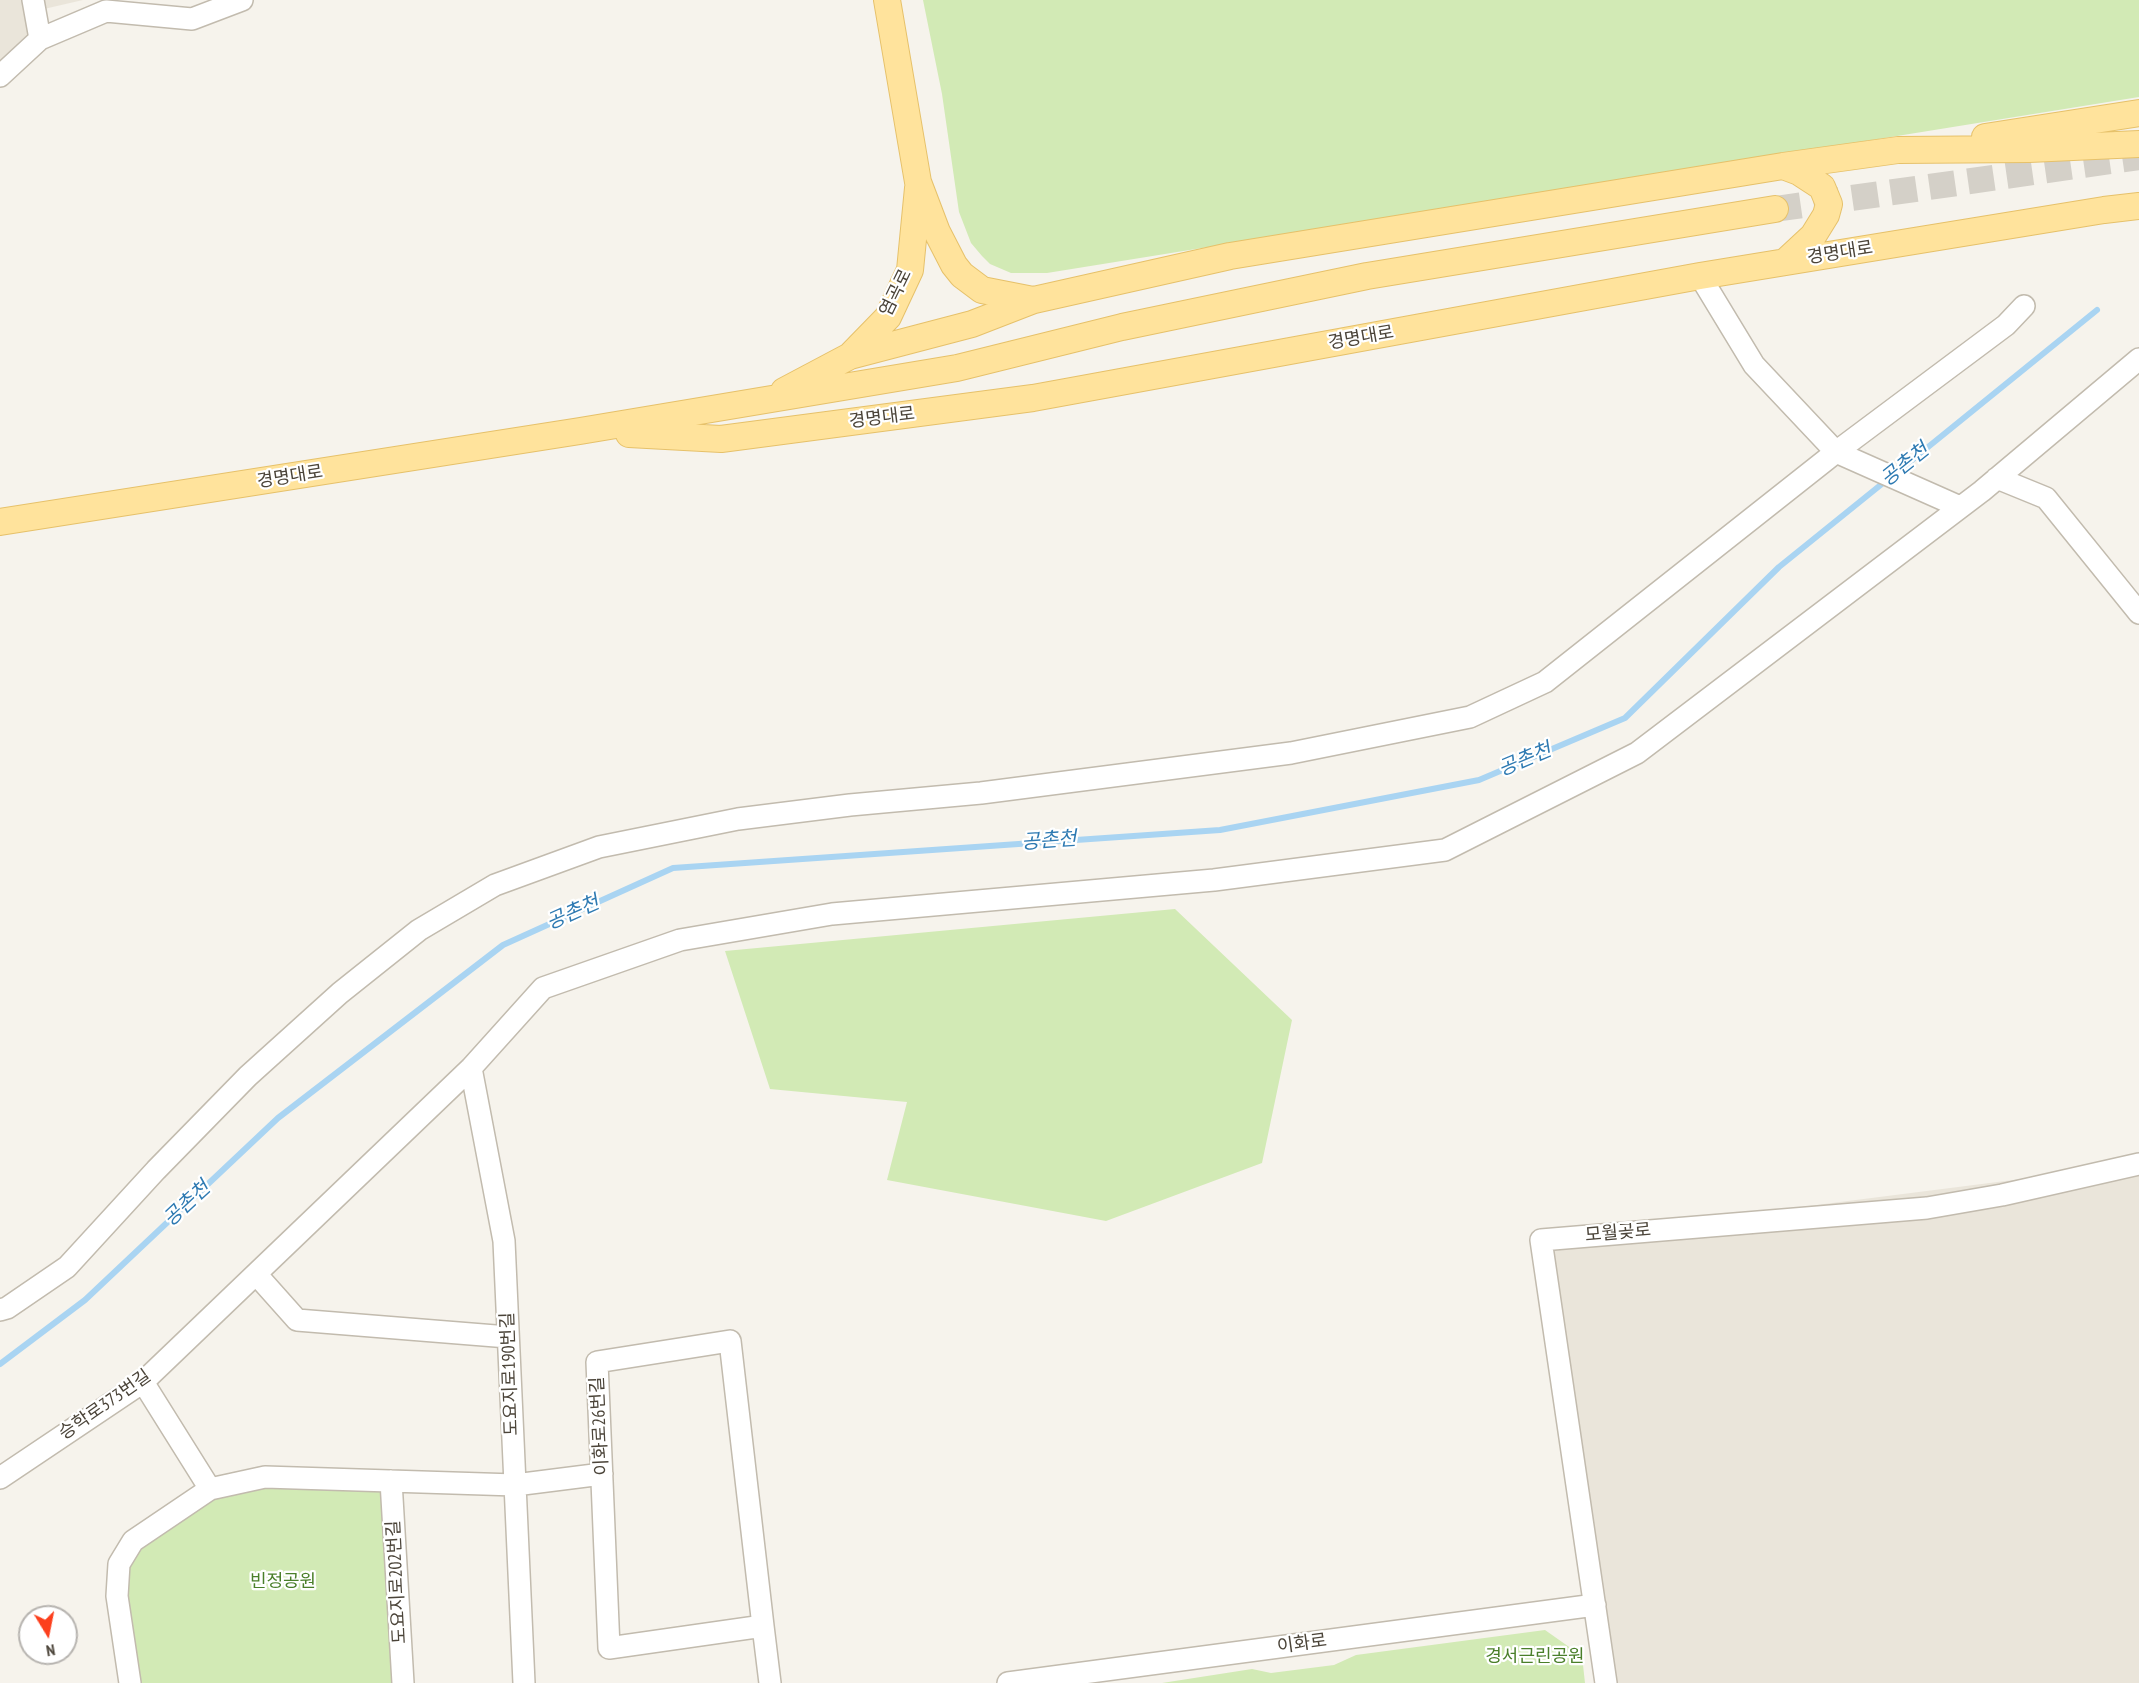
<!DOCTYPE html>
<html>
<head>
<meta charset="utf-8">
<style>
  body { margin:0 }
  #map { position:relative; width:2139px; height:1683px; overflow:hidden; background:#f6f3ec; font-family:"PT Sans Narrow",sans-serif }
  canvas { display:block }
  .north { position:absolute; left:18px; top:1605px; width:60px; height:60px; box-sizing:border-box; background:#fff; border:2px solid #b7b4b0; border-radius:50%; rotate:170deg; font-size:16px; font-weight:700; line-height:24px; text-align:center; color:#4b4439 }
  .north::after { content:''; display:block; margin:auto; width:21px; height:27px; background:#fc3f1d; clip-path:polygon(50% 0,100% 100%,50% 72%,0 100%) }
</style>
</head>
<body>
<div id="map">
<canvas width="2139" height="1683"></canvas>
<div class="north">N</div>
</div>
<script>
const g = document.querySelector('canvas').getContext('2d');
g.lineJoin = 'round';
function fill(path, color) { g.fillStyle = color; g.fill(path, 'evenodd'); }
const poly = rows => new Path2D(rows.map(r => 'M' + r).join(''));
function strokePath(path, color, width, dash) { g.strokeStyle = color; g.lineWidth = width; g.lineCap = dash ? 'butt' : 'round'; g.setLineDash(dash || []); g.stroke(path); }
function label(font, color, halo, rows, align = 'center') {
  g.font = font + ' "PT Sans Narrow","Noto Sans KR",sans-serif'; g.lineWidth = 4.5; g.setLineDash([]); g.textBaseline = 'middle'; g.strokeStyle = halo; g.fillStyle = color; for (const [text, x, y, turn = 0] of rows) {
    g.save(); g.translate(x, y); g.rotate((+turn || 0) * Math.PI / 180); g.textAlign = isNaN(turn) ? turn : align; if (halo) g.strokeText(text, 0, 0); g.fillText(text, 0, 0); g.restore();
  }
}
const residential = poly([
  [0,0,33,0,40,39,0,76],
  [42,0,83,0,44,9],
  [2139,1164,2139,1683,1604,1683,1541,1240]
]);
const green = poly([
  [923,0,2139,0,2139,97,1047,273,1011,273,990,264,982,256,971,243,959,212,942,94],
  [1175,909,1292,1020,1262,1163,1106,1221,887,1180,907,1102,770,1089,725,951],
  [266,1480,388,1484,400,1683,134,1683,121,1596,136,1544,213,1492],
  [1545,1630,1582,1656,1585,1683,1162,1683,1252,1669,1271,1673,1334,1665,1356,1655]
]);
const stream = poly([
  [1896,473,2097,310],
  [0,1364,85,1300,278,1118,503,945,673,868,1220,830,1479,780,1625,718,1779,567,1888,479]
]);
const majorTunnel = poly([
  [1775,209,2139,157]
]);
const minor = poly([
  [33,0,40,39],
  [0,76,40,39,106,11,192,19,242,0],
  [1700,276,1754,365,1836,452,1960,507],
  [1997,478,2046,498,2139,613],
  [471,1068,504,1241,524,1683],
  [256,1274,297,1320,508,1337],
  [0,1310,7,1308,67,1267,156,1170,248,1076,340,993,419,930,495,885,599,847,738,819,850,805,981,793,1291,753,1470,717,1545,682,1836,452,2006,325,2024,306],
  [143,1382,210,1489],
  [0,1478,143,1382,471,1068,543,988,680,940,832,914,1214,880,1445,850,1637,753,1982,491,2139,359],
  [391,1481,403,1683],
  [763,1626,609,1648,597,1362,730,1341,763,1626,770,1683],
  [130,1683,117,1596,119,1564,133,1541,210,1489,265,1477,515,1485,602,1474],
  [1008,1683,1595,1605],
  [1606,1683,1541,1240,1927,1208,2002,1195,2139,1164]
]);
const major = poly([
  [887,0,918,182,937,232,954,265,962,275,982,290,1033,300],
  [1985,137,2139,113],
  [1783,166,1799,172,1822,187,1829,204,1826,215,1813,236,1785,262],
  [850,356,888,317,910,270,918,188],
  [784,391,850,356,972,324,1034,300,1230,256,1783,166,1898,150,2029,149,2139,144],
  [629,434,721,439,1033,398,1700,276,2104,210,2139,206],
  [0,522,580,431,957,368,1122,327,1367,276,1775,209]
]);
const streetNames = [
  ["경명대로",1840,253,-9],
  ["염곡로",896,293,-64],
  ["경명대로",1361,338,-10],
  ["경명대로",882,418,-7],
  ["경명대로",290,477,-9],
  ["모월곶로",1618,1233,-5],
  ["도요지로190번길",510,1374,-92],
  ["승학로373번길",105,1405,-35],
  ["이화로26번길",600,1426,-93],
  ["도요지로202번길",397,1582,-93],
  ["이화로",1302,1644,-8]
];
const parkNames = [
  ["빈정공원",283,1582],
  ["경서근린공원",1535,1657]
];
const waterNames = [
  ["공촌천",1905,465,-39],
  ["공촌천",1525,760,-23],
  ["공촌천",1049,841,-4],
  ["공촌천",573,913,-24],
  ["공촌천",187,1204,-43]
];
fill(residential, '#eae5da');
fill(green, '#d2eab5');
strokePath(stream, '#a9d4f2', 6);
strokePath(majorTunnel, '#d4d0c8', 26, [26, 13]);
strokePath(minor, '#c2bbae', 24);
strokePath(major, '#e6c16a', 28);
strokePath(minor, '#fff', 21);
strokePath(major, '#ffe39c', 26);
label('18px', '#4b4439', '#fff', streetNames);
label('18px', '#4a7f2a', '#fff', parkNames);
label('italic 20px', '#2e7ab2', '#fff', waterNames);
</script>
</body>
</html>
